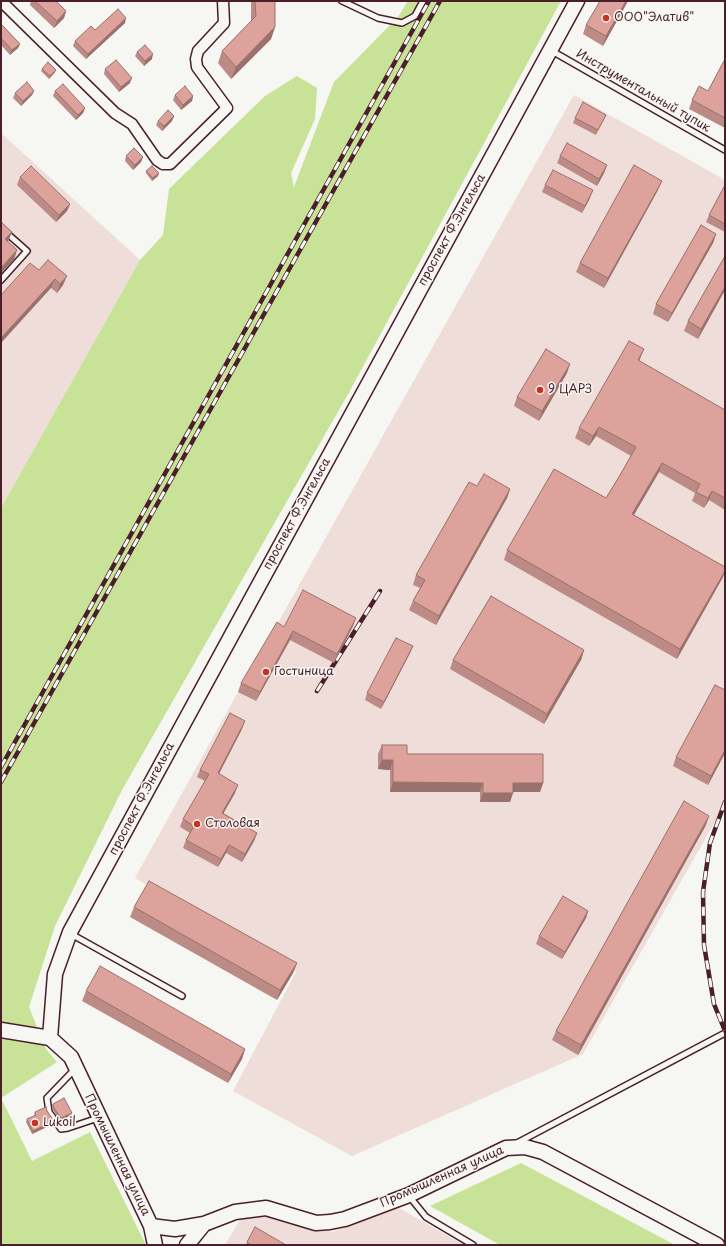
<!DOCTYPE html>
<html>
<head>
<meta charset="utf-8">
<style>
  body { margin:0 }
  #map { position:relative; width:726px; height:1246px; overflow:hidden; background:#f6f6f2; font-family:"Playpen Sans",sans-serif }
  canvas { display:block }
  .frame { position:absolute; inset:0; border:2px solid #4a1f2b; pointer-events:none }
</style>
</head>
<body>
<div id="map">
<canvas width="726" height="1246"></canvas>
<div class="frame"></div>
</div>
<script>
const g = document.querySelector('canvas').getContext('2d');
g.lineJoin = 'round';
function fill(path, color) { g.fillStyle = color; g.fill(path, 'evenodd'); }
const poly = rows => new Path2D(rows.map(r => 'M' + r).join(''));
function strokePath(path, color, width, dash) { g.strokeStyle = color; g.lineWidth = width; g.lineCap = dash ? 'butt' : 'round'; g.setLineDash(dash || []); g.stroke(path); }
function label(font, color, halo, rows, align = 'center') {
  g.font = font + ' "Playpen Sans",sans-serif'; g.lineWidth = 3; g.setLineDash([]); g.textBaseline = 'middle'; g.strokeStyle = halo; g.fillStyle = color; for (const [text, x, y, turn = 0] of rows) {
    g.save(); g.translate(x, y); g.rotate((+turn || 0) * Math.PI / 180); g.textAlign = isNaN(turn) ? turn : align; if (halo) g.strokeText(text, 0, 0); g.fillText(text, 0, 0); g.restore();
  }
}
const built = poly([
  [574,95,725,180,725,804,583,1054,352,1156,233,1091,296,972,135,878,238,692,274,630],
  [1,133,140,260,1,508],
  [399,1208,464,1245,225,1245,240,1220,267,1213,332,1232]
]);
const green = poly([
  [408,1,561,1,347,396,122,790,55,926,29,1007,46,1049,57,1062,1,1098,1,508,140,260,163,235,169,189,265,96,297,76,317,88,315,119,291,173,294,187,334,82,398,17],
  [1,1098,32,1161,90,1132,146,1245,1,1245],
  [521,1163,675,1245,500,1245,430,1206]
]);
const lane = poly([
  [342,1,378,18,402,23,415,16,423,1],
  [552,51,725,150],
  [1,228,27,251,1,280],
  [71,934,182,996],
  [75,1069,47,1098,49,1112,61,1129,68,1128,98,1118],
  [517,1143,725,1033],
  [409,1196,426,1217,473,1245]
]);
const street = poly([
  [1,1,115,113,132,124,157,160,163,164,170,164,227,108,197,67,196,59,198,51,224,23,223,1]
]);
const secondary = poly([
  [1,1030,50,1038],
  [50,1038,55,974,70,932,577,1],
  [50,1038,71,1057,151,1226,175,1229,204,1224,235,1212,266,1208,316,1223,330,1222,345,1219,409,1195,506,1148,525,1147,543,1152,717,1245],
  [151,1226,155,1245],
  [187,1245,204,1224]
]);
const rail = poly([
  [317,691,380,591],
  [1,767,429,1],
  [1,782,440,1],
  [725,802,710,843,703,892,704,945,714,1004,725,1031]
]);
const wall = poly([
  [31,1,56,1,66,11,64,18,54,28,30,5],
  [251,1,275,1,275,27,271,39,231,79,218,63,222,51,251,21],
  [628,1,603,46,583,34,586,25],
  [125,23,86,59,73,46,75,41,95,30],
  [1,24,20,44,18,48,10,55,1,45],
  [137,52,152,59,144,66,135,56],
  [725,59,725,128,689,109,692,100,708,91],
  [42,69,55,72,49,79,41,71],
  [105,69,130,83,119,92,104,74],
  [34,91,32,95,21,106,13,98,15,93],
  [55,91,85,108,83,113,76,120,53,96],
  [175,95,193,96,192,101,181,110,173,100],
  [606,115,596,135,573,123,575,118],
  [174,116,172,121,162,131,156,125,158,121],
  [126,156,143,157,141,162,133,170,125,161],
  [560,156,607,165,604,173,597,186,557,163],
  [146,171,158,176,152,181,146,173],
  [20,177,70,204,67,211,56,222,17,185],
  [545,185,590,198,582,213,542,192],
  [725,185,725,232,706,222,709,215],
  [658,190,604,288,576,272,580,263],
  [716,234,713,243,668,322,653,314,656,304],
  [725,256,725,290,698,339,684,331,688,321],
  [48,260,63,285,57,293,51,288,39,270],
  [640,359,639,361,725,410,725,510,709,500,704,508,692,501,695,493,659,472,634,515,723,577,677,659,504,560,507,550,606,498,631,456,596,436,589,446,575,438,579,428],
  [567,373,539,421,514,406,517,397],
  [477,486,510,489,507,498,436,625,409,610,413,601,420,588,413,585,416,575],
  [353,626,334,663,290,640,256,701,238,692,241,683,284,627],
  [413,646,410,653,381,709,365,700,367,693],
  [584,650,581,660,544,724,450,669,453,660],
  [725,690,725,753,708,785,673,766,676,757],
  [242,729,219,774,235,793,223,813,257,833,254,841,242,862,226,853,218,867,183,848,186,840,190,833,180,827,183,819,205,781,197,777,200,770],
  [382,745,407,754,543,783,540,792,513,792,510,802,480,802,480,792,390,792,390,770,378,769,378,754],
  [706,825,578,1055,552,1040,556,1031],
  [134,907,297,963,293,973,277,1000,130,917],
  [588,911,586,918,562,959,536,944,539,936],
  [86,991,245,1049,242,1059,228,1083,82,1001],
  [53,1104,72,1113,71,1115,60,1121,53,1110,52,1106],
  [47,1111,54,1121,53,1124,32,1134,26,1122,27,1119,34,1116,35,1112],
  [247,1242,286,1245,246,1245]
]);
const shadedWall = poly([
  [626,1,628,1,603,46,606,36],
  [66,11,64,18,54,28,57,21],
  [126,18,125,23,86,59,88,54],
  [275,27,271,39,231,79,236,67],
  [20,44,18,48,10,55,12,50],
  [153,54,152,59,144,66,145,61],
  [56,70,55,72,49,79,50,76],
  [132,78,130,83,119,92,121,87],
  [34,91,32,95,21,106,23,101],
  [193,96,192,101,181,110,183,105],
  [85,108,83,113,76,120,78,115],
  [174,116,172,121,162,131,164,126],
  [143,157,141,162,133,170,135,165],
  [607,165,604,173,597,186,599,179],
  [159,173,158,176,152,181,153,178],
  [662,181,658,190,604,288,608,278],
  [593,190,590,198,582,213,585,206],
  [70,204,67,211,56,222,59,215],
  [12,232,8,242,2,249,5,239],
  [716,234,713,243,668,322,672,313],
  [17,250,14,260,1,273,1,268],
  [67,276,63,285,57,293,60,284],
  [55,279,51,288,1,343,1,338],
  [725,287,725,290,698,339,701,329],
  [644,349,640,359,634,369,638,360],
  [570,364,567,373,539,421,542,411],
  [599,427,596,436,589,446,593,436],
  [662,463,659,472,629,523,632,514],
  [510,489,507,498,436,625,439,616],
  [712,491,709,500,704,508,708,498],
  [725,571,723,577,677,659,680,649],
  [356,618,353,626,334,663,337,654],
  [293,631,290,640,256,701,260,692],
  [413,646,410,653,381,709,384,702],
  [584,650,581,660,544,724,547,714],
  [245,721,242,729,215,781,218,773],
  [725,750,725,753,708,785,711,776],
  [382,760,393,760,390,770,378,769],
  [393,782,483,783,480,792,390,792],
  [513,783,543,783,540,792,510,792],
  [238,785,235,793,219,821,222,813],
  [483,793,513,793,510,802,480,802],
  [709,816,706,825,578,1055,581,1045],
  [257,833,254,841,242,862,245,854],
  [229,845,226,853,218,867,221,859],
  [588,911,586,918,562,959,565,952],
  [297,963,293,973,277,1000,280,990],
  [245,1049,242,1059,228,1083,231,1074],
  [72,1113,71,1115,60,1121,61,1118],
  [54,1121,53,1124,32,1134,33,1131]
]);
const building = poly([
  [35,1,56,1,66,11,57,21,35,1],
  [255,1,275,1,275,27,236,67,222,51,256,16,255,1],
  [600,1,626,1,606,36,586,25,600,1],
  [118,9,126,18,88,54,75,41,91,26,95,30,118,9],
  [1,24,20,44,12,50,1,38,1,24],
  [145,45,153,54,145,61,137,52,145,45],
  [725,59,725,118,692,100,699,86,708,91,725,59],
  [116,60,132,78,121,87,105,69,116,60],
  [48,62,56,70,50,76,42,69,48,62],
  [27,82,34,91,23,101,15,93,27,82],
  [63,84,85,108,78,115,55,91,63,84],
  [185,86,193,96,183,105,175,95,185,86],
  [583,102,606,115,598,130,575,118,583,102],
  [168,110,174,116,164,126,158,121,168,110],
  [567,143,607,165,599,179,560,156,567,143],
  [134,148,143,157,135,165,126,156,134,148],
  [634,165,662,181,608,278,580,263,634,165],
  [31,166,70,204,59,215,20,177,31,166],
  [152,166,159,173,153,178,146,171,152,166],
  [553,170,593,190,585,206,545,185,553,170],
  [725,185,725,224,709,215,725,185],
  [2,223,12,232,5,239,17,250,1,268,1,224,2,223],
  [701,225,716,234,672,313,656,304,701,225],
  [725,256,725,287,701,329,688,321,725,256],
  [48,260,67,276,60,284,55,279,1,338,1,295,30,263,39,270,48,260],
  [629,341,644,349,638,360,725,410,725,498,712,491,708,498,696,492,700,484,662,463,632,514,725,567,725,571,680,649,507,550,554,469,606,498,619,477,636,447,599,427,593,436,579,428,629,341],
  [546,349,570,364,542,411,517,397,546,349],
  [484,474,510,489,439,616,413,601,425,580,416,575,469,482,477,486,484,474],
  [303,590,356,618,337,654,293,631,260,692,241,683,277,622,284,627,303,590],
  [491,596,584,650,547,714,453,660,491,596],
  [396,638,413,646,384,702,367,693,396,638],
  [715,685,725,690,725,750,711,776,676,757,715,685],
  [230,713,245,721,218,773,238,785,222,813,257,833,245,854,229,845,221,859,186,840,194,826,183,819,209,774,200,770,230,713],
  [382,745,407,745,407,754,543,754,543,783,513,783,513,793,483,793,483,783,393,782,393,760,382,760,382,745],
  [684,801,709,816,581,1045,556,1031,684,801],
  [149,881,297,963,280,990,134,907,149,881],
  [563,896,588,911,565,952,539,936,563,896],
  [100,966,245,1049,231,1074,86,991,100,966],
  [64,1098,72,1113,61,1118,54,1108,53,1104,64,1098],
  [46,1107,47,1111,54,1121,33,1131,27,1119,36,1115,35,1112,46,1107],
  [255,1227,286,1245,251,1245,247,1242,255,1227]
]);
const markers = [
  [606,18,4,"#c8321e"],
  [540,390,4,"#c8321e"],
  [266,672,4,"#c8321e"],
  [197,824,4,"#c8321e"],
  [35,1123,4,"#c8321e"]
];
const poiNames = [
  ["ООО\"Элатив\"",614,18],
  ["9 ЦАРЗ",548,390],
  ["Гостиница",274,672],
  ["Столовая",205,824],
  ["Lukoil",43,1123]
];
const streetNames = [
  ["Инструментальный тупик",643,91,30],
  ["проспект Ф.Энгельса",452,230,-61],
  ["проспект Ф.Энгельса",297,514,-61],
  ["проспект Ф.Энгельса",142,799,-62],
  ["Промышленная улица",117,1155,64],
  ["Промышленная улица",442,1177,-24]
];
fill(built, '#eeddd8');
fill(green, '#c8e298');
strokePath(lane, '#4a1f2b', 8);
strokePath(street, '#4a1f2b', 13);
strokePath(secondary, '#4a1f2b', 17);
strokePath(lane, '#f6f6f2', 5);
strokePath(street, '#f6f6f2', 10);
strokePath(secondary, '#f6f6f2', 14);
strokePath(rail, '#4a1f2b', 4.5);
strokePath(rail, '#f6f6f2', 3, [9]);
fill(wall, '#bd8b85');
fill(shadedWall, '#9a716c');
fill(building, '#dca29b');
strokePath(building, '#9a716c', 1);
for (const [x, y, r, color] of markers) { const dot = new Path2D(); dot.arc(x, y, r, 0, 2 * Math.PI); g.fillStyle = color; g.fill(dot); strokePath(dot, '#f6f6f2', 1.5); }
label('12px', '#4a1f2b', '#f6f6f2', poiNames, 'left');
label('12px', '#4a1f2b', '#f6f6f2', streetNames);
</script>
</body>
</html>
